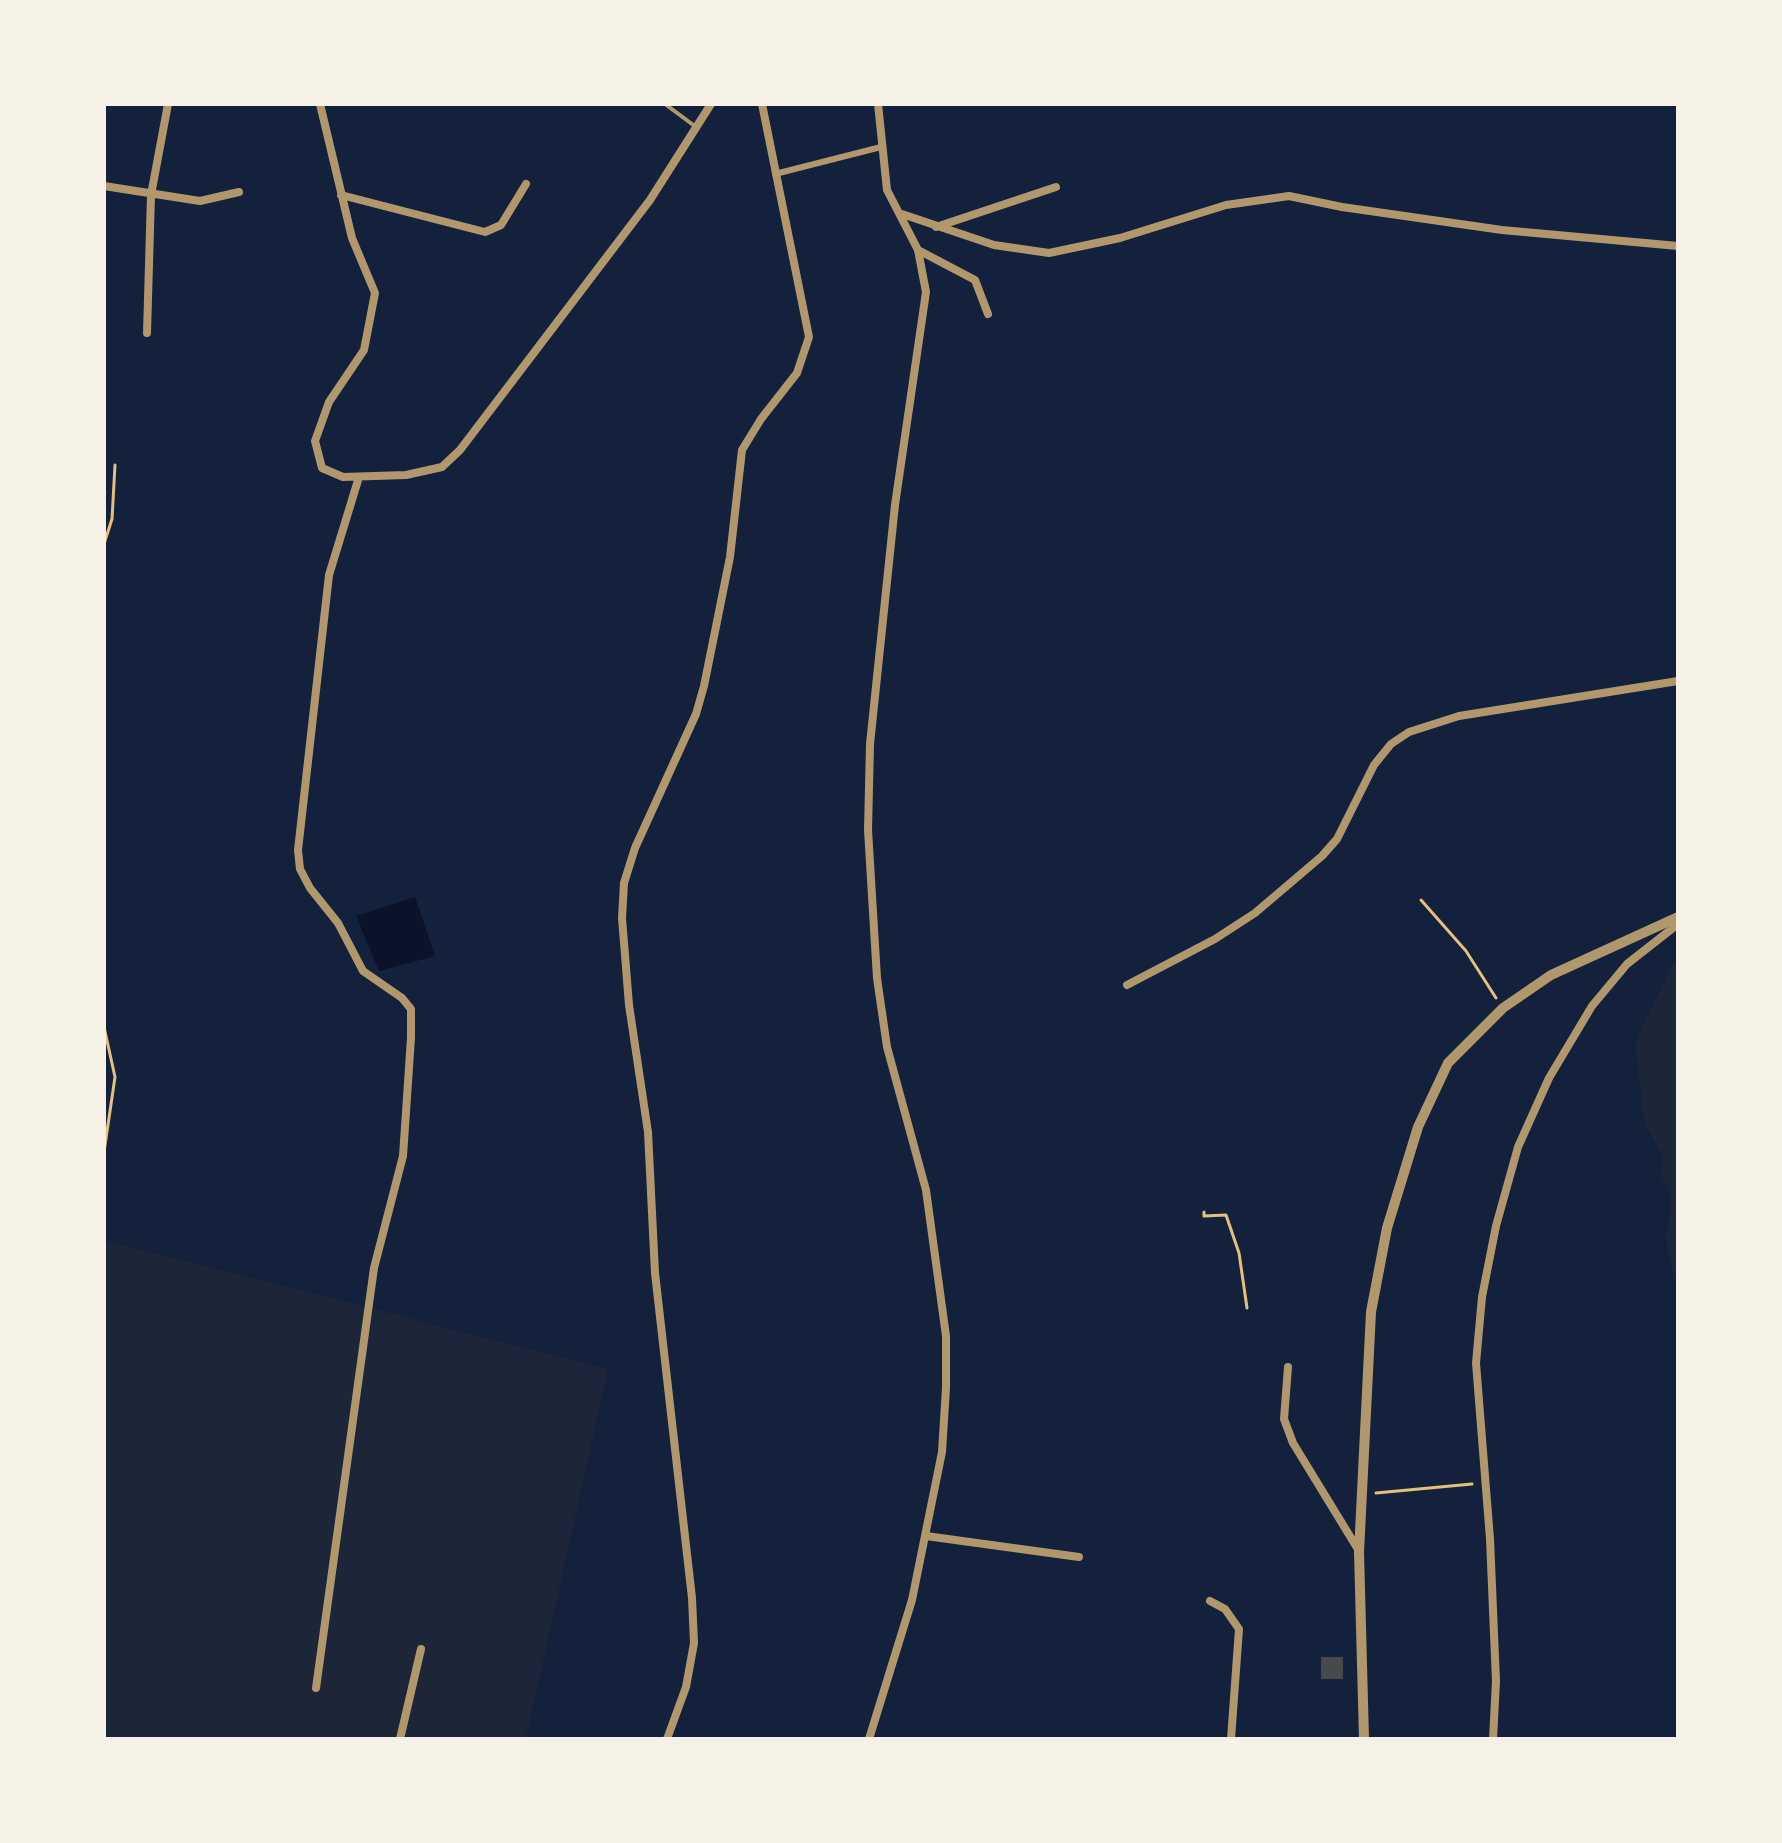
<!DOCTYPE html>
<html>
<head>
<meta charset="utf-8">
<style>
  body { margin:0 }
  #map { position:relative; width:1782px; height:1843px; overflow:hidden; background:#14213d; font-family:Commissioner,sans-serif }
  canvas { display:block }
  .frame { position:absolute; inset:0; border:106px solid #f6f1e7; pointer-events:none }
</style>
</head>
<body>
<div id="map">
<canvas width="1782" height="1843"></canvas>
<div class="frame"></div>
</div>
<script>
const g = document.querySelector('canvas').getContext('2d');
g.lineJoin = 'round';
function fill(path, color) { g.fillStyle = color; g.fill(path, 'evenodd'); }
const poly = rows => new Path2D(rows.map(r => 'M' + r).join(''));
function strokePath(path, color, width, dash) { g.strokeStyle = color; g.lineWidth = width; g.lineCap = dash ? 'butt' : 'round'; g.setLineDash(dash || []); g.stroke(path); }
const green = poly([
  [1678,962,1678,1280,1672,1271,1666,1239,1672,1198,1661,1175,1663,1156,1644,1122,1635,1043,1671,967],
  [104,1240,608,1369,526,1739,104,1739]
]);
const water = poly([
  [415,897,435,956,379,971,356,916]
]);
const building = poly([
  [1321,1657,1343,1657,1343,1679,1321,1679]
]);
const path = poly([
  [104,544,112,519,115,465],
  [1421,900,1466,951,1496,998],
  [104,1027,115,1077,104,1152],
  [1204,1212,1204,1216,1226,1215,1239,1253,1247,1308],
  [1376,1493,1472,1484]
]);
const service = poly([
  [665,104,696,127]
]);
const pedestrian = poly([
  [775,174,881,147]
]);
const minor = poly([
  [320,104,352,238,375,293,364,350,329,402,315,441,322,468,343,477,406,475,442,467,460,450,650,200,711,104],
  [104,186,200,201,239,192],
  [341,195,485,232,501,225,526,184],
  [902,214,994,245,1049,253,1120,238,1226,205,1289,196,1342,207,1502,230,1678,246],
  [936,227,1056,187],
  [918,250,975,280,988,314],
  [147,333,151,195,168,104],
  [1127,985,1215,939,1255,913,1322,856,1337,839,1374,765,1391,744,1409,732,1459,716,1678,681],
  [1288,1367,1284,1419,1293,1443,1359,1551],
  [926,1536,1079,1557],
  [1210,1601,1225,1609,1239,1629,1231,1739],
  [316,1688,374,1268,403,1156,411,1038,411,1009,402,998,363,971,338,923,310,888,300,869,298,850,329,575,359,477],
  [400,1739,421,1649],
  [667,1739,686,1687,694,1643,692,1598,655,1273,648,1132,629,1005,622,918,624,883,635,848,696,714,704,686,730,557,742,450,761,419,797,373,809,337,762,104],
  [869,1739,912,1600,942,1452,946,1388,946,1336,926,1190,887,1047,877,978,868,830,870,744,895,505,926,292,918,250,887,190,878,104],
  [1493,1739,1496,1681,1490,1539,1476,1363,1482,1297,1496,1226,1518,1147,1549,1078,1592,1006,1627,964,1678,924]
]);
const tertiary = poly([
  [1364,1739,1359,1552,1371,1312,1387,1228,1418,1127,1448,1063,1503,1008,1551,975,1678,917]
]);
fill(green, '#1d2539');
fill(water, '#0b132b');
fill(building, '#48494c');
strokePath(path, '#e5c07b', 3);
strokePath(service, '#b1986c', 4);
strokePath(pedestrian, '#b1986c', 6);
strokePath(minor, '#b1986c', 8);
strokePath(tertiary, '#b1986c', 10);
</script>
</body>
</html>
